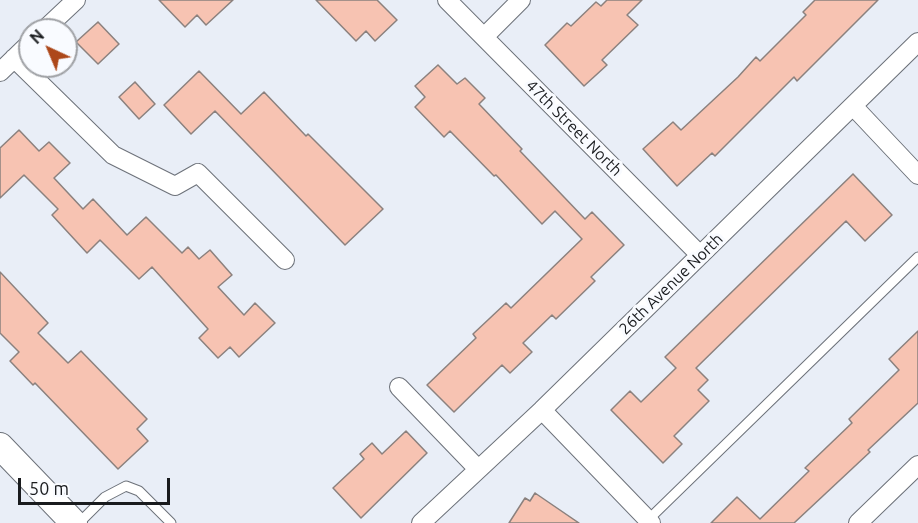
<!DOCTYPE html>
<html>
<head>
<meta charset="utf-8">
<style>
  body { margin:0 }
  #map { position:relative; width:918px; height:523px; overflow:hidden; background:#e9eef7; font-family:Ubuntu,sans-serif }
  canvas { display:block }
  .north { position:absolute; left:18px; top:18px; width:60px; height:60px; box-sizing:border-box; background:#f9fbff; border:2px solid #9fa1a5; border-radius:50%; rotate:316deg; font-size:16px; font-weight:700; line-height:24px; text-align:center; color:#191b1e }
  .north::after { content:''; display:block; margin:auto; width:21px; height:27px; background:#ad481a; clip-path:polygon(50% 0,100% 100%,50% 72%,0 100%) }
  .scale { position:absolute; left:18px; top:478px; width:152px; height:27px; box-sizing:border-box; border:3px solid #191b1e; border-top:0; padding-left:8px; font-size:18px; line-height:21px; white-space:nowrap; color:#191b1e; -webkit-text-stroke:4px #f9fbff; paint-order:stroke }
</style>
</head>
<body>
<div id="map">
<canvas width="918" height="523"></canvas>
<div class="north">N</div>
<div class="scale">50 m</div>
</div>
<script>
const g = document.querySelector('canvas').getContext('2d');
g.lineJoin = 'round';
function fill(path, color) { g.fillStyle = color; g.fill(path, 'evenodd'); }
const poly = rows => new Path2D(rows.map(r => 'M' + r).join(''));
function strokePath(path, color, width, dash) { g.strokeStyle = color; g.lineWidth = width; g.lineCap = dash ? 'butt' : 'round'; g.setLineDash(dash || []); g.stroke(path); }
function label(font, color, halo, rows, align = 'center') {
  g.font = font + ' Ubuntu,sans-serif'; g.lineWidth = 6; g.setLineDash([]); g.textBaseline = 'middle'; g.strokeStyle = halo; g.fillStyle = color; for (const [text, x, y, turn = 0] of rows) {
    g.save(); g.translate(x, y); g.rotate((+turn || 0) * Math.PI / 180); g.textAlign = isNaN(turn) ? turn : align; if (halo) g.strokeText(text, 0, 0); g.fillText(text, 0, 0); g.restore();
  }
}
const building = poly([
  [159,0,233,0,206,25,197,15,185,27,159,0],
  [316,0,377,0,397,20,375,41,366,31,356,41,316,0],
  [607,0,642,0,627,15,638,25,602,60,607,65,584,86,545,45,567,23,571,26,596,2,601,6,607,0],
  [815,0,878,0,797,81,794,77,715,156,712,153,677,186,643,149,673,122,681,130,738,77,756,57,760,61,806,15,803,12,815,0],
  [98,22,119,44,98,64,76,42,98,22],
  [438,65,457,84,465,78,485,98,479,104,522,149,520,151,585,219,592,212,624,245,591,277,595,281,556,319,552,315,523,343,532,352,510,373,502,365,454,412,427,385,476,338,473,334,506,303,511,308,582,239,555,211,542,224,496,175,494,176,450,131,444,137,415,107,425,97,415,86,438,65],
  [199,71,241,114,264,92,306,136,308,134,383,209,345,245,215,111,191,134,164,105,199,71],
  [135,82,155,104,139,119,119,97,135,82],
  [19,130,39,151,49,142,70,163,54,178,83,209,93,199,127,235,146,217,182,253,188,247,199,259,210,250,232,275,218,287,244,315,255,303,275,323,239,357,230,347,218,358,199,338,208,329,152,267,139,279,100,240,87,253,52,215,58,209,24,175,0,198,0,148,19,130],
  [853,174,892,215,865,241,846,221,696,368,708,380,698,390,709,401,674,436,682,444,663,463,611,410,630,391,641,402,676,368,665,357,853,174],
  [0,272,48,323,38,333,68,363,81,351,147,419,137,429,148,441,118,469,35,383,33,385,10,361,19,352,0,333,0,272],
  [918,331,918,403,868,450,870,452,794,523,711,523,737,497,760,519,809,471,805,468,852,423,849,419,899,370,889,359,918,331],
  [406,431,427,453,361,518,333,488,364,459,360,454,372,443,382,454,406,431],
  [535,493,579,523,509,523,525,498,530,501,535,493]
]);
const service = poly([
  [648,520,918,257],
  [79,523,105,497,126,486,139,491,171,523]
]);
const minor = poly([
  [447,0,700,255],
  [44,30,76,0],
  [484,37,521,0],
  [14,58,113,155,175,186,198,173,285,260],
  [0,72,30,43],
  [853,106,918,175],
  [399,387,477,468],
  [542,410,651,523],
  [421,523,542,410,918,42],
  [858,523,918,465]
]);
const secondary = poly([
  [0,446,74,523]
]);
const streetNames = [
  ["47th Street North",574,128,45],
  ["26th Avenue North",671,284,-44]
];
fill(building, '#f7c3b2');
strokePath(building, '#8b817e', 1.5);
strokePath(service, '#6c7179', 11);
strokePath(minor, '#6c7179', 20);
strokePath(secondary, '#6c7179', 28);
strokePath(service, '#fff', 9);
strokePath(minor, '#fff', 18);
strokePath(secondary, '#fff', 26);
label('16px', '#191b1e', '#f9fbff', streetNames);
</script>
</body>
</html>
